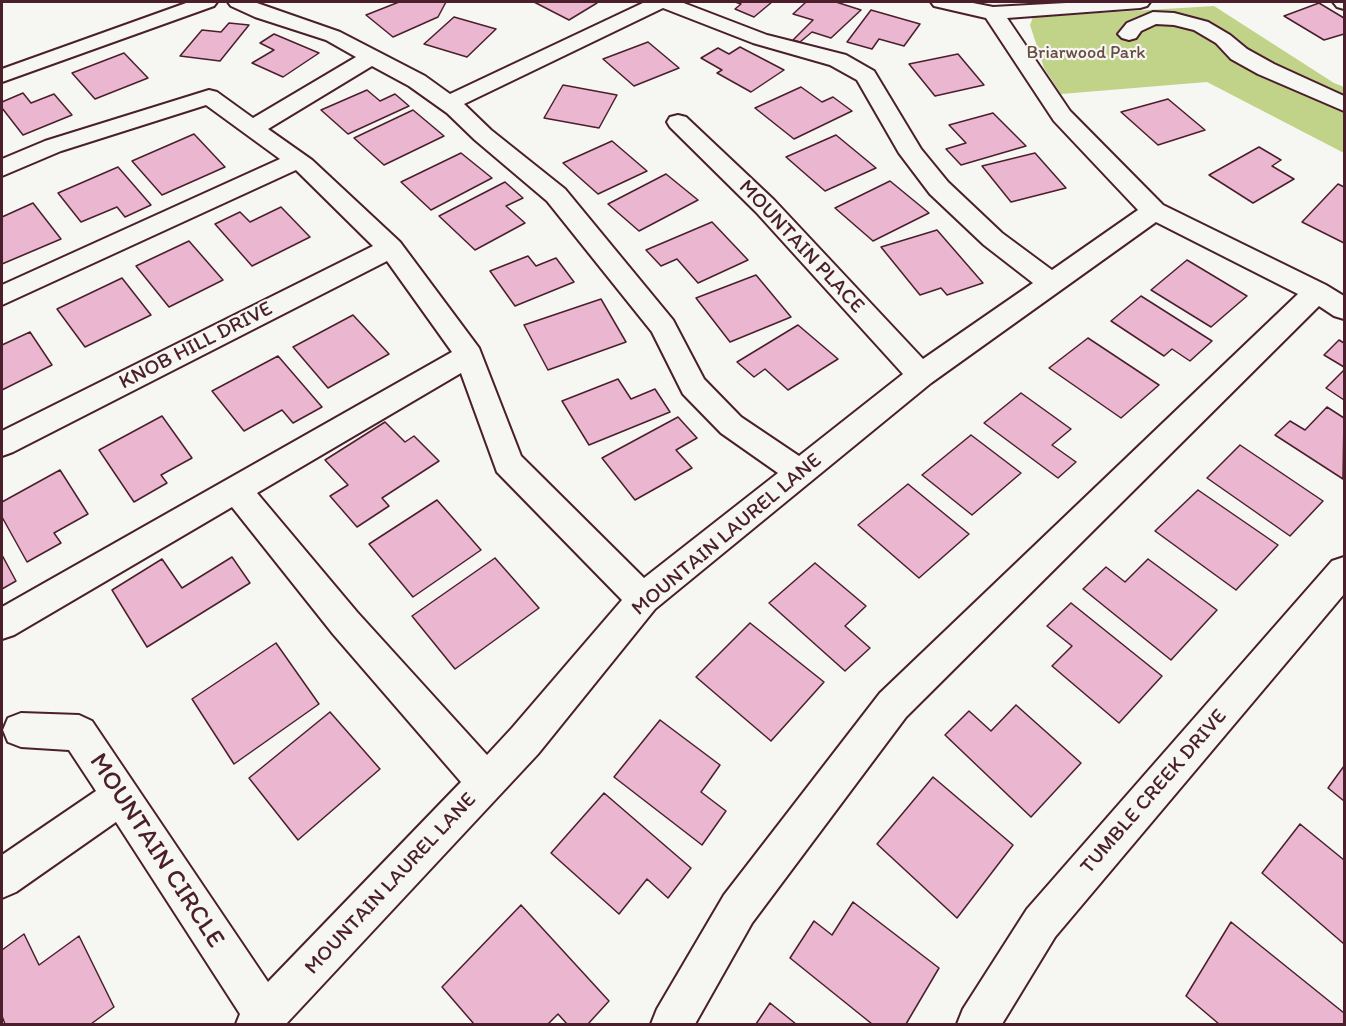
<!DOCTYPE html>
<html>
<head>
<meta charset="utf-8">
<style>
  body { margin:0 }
  #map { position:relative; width:1346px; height:1026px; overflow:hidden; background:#f6f6f2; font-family:Itim,sans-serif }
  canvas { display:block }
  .frame { position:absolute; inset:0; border:3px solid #4a1f2b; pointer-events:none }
</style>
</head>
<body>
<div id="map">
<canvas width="1346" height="1026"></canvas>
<div class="frame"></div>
</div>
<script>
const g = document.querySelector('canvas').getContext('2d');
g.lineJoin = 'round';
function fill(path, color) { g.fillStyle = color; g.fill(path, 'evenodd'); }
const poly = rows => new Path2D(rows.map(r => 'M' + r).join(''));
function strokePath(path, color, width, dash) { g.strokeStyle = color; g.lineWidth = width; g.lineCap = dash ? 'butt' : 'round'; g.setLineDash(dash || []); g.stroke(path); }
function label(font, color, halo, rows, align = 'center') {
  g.font = font + ' Itim,sans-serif'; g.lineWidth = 4.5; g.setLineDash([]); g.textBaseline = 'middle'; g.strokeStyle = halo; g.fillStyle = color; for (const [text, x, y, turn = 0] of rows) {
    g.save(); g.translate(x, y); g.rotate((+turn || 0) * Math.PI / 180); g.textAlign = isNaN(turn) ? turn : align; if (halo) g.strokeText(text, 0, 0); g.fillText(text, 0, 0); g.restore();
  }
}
const green = poly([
  [1214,6,1334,83,1344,87,1344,153,1207,82,1061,94,1044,68,1030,25,1033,17]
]);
const building = poly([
  [399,2,446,2,438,17,393,37,366,15,399,2],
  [534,2,595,2,597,3,569,20,534,2],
  [735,2,772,2,754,17,735,9,741,4,735,2],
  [806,2,836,2,861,10,831,38,812,32,800,42,793,40,813,20,793,14,806,2],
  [1319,3,1344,18,1344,34,1324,40,1284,16,1319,3],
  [871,10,920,24,904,46,879,39,872,49,847,42,871,10],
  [454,17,496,29,467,57,424,44,454,17],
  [229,23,249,25,220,61,180,56,202,30,221,32,229,23],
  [274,34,319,53,283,77,252,63,274,50,260,43,274,34],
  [648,42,679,68,634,86,603,59,648,42],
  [740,47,784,70,751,92,717,73,722,70,701,58,718,48,729,54,740,47],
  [124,53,148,78,95,99,72,73,124,53],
  [958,54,984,85,935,96,909,64,958,54],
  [563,85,617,95,599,128,544,118,563,85],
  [801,87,822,102,833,97,852,111,794,139,755,108,801,87],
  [367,90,380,101,395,94,409,106,348,134,321,110,367,90],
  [23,93,31,103,54,94,72,115,23,135,2,108,2,102,23,93],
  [1168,99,1205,130,1158,145,1121,112,1168,99],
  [413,110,444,136,384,165,354,138,413,110],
  [993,113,1026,146,961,165,946,149,966,143,949,125,993,113],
  [194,134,225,167,162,195,132,161,194,134],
  [836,135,876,168,825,191,786,157,836,135],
  [612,141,647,171,598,194,563,163,612,141],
  [1259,147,1281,160,1272,166,1294,179,1253,203,1209,175,1259,147],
  [461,153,492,178,431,210,401,182,461,153],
  [1035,153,1066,188,1011,202,982,166,1035,153],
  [118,167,151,205,125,217,117,207,81,222,58,193,118,167],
  [666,174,698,200,639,231,608,204,666,174],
  [890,181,929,213,873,241,835,208,890,181],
  [505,182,523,198,506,206,525,223,475,250,439,216,505,182],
  [1338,184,1344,187,1344,243,1302,222,1338,184],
  [33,203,61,239,2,264,2,217,33,203],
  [281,207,310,237,252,266,215,224,240,212,250,222,281,207],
  [712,222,748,260,698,283,677,259,661,266,646,250,712,222],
  [937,230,983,283,947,295,941,288,920,295,881,247,937,230],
  [189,241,223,280,169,307,136,266,189,241],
  [528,256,536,266,556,258,574,282,515,306,490,271,528,256],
  [1187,260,1247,296,1211,327,1151,290,1187,260],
  [756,275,791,317,730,342,696,298,756,275],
  [122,278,151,315,85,347,57,309,122,278],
  [1141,296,1212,341,1190,361,1172,349,1164,356,1111,321,1141,296],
  [601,299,626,342,548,370,524,325,601,299],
  [353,315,389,354,328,388,293,347,353,315],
  [798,325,838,359,788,390,765,369,754,377,737,362,798,325],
  [30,332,52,365,2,390,2,345,30,332],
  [1088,338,1159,385,1121,418,1049,368,1088,338],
  [1339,340,1344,343,1344,367,1324,355,1339,340],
  [278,356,322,407,293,423,282,410,244,431,212,391,278,356],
  [1344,370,1344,400,1326,388,1344,370],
  [618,379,631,399,655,389,670,412,589,445,562,401,618,379],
  [1021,393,1071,429,1052,445,1076,462,1058,478,984,423,1021,393],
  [1327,407,1344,418,1343,479,1275,435,1290,421,1305,430,1327,407],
  [162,416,192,458,161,475,167,483,134,502,99,450,162,416],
  [678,417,697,438,676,450,692,468,635,500,602,458,678,417],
  [385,422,405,442,414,436,439,461,382,498,389,506,357,527,330,496,348,485,325,460,385,422],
  [971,435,1021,473,972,515,922,475,971,435],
  [1240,445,1323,501,1290,536,1207,478,1240,445],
  [60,470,88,514,54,533,61,543,27,562,2,517,2,502,60,470],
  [908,484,969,534,919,578,858,525,908,484],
  [1198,490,1278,545,1236,590,1155,531,1198,490],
  [437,500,481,550,413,597,369,544,437,500],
  [2,555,16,581,2,589,2,555],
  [232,557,250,583,147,647,112,590,162,559,182,588,232,557],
  [495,558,539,608,455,669,412,616,495,558],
  [1148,559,1217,610,1171,660,1083,589,1106,567,1125,582,1148,559],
  [815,563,866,606,845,626,870,648,845,671,769,603,815,563],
  [1071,603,1162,676,1119,723,1052,666,1072,646,1047,626,1071,603],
  [750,623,824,682,771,741,696,677,750,623],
  [276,643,319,704,234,764,192,699,276,643],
  [1016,705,1081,763,1031,817,945,735,969,711,991,731,1016,705],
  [330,712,380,769,298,840,249,778,330,712],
  [660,720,720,765,701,792,726,811,702,845,614,777,660,720],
  [1344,766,1344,801,1328,788,1344,766],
  [933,777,1013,845,957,918,877,844,933,777],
  [604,793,691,868,668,898,647,879,619,914,551,853,604,793],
  [1300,824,1344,860,1344,944,1262,873,1300,824],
  [853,902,939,968,906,1024,872,1024,790,958,814,921,832,935,853,902],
  [521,905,609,1001,588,1024,567,1024,558,1014,548,1024,474,1024,442,987,521,905],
  [1231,922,1344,1013,1344,1024,1219,1024,1186,996,1231,922],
  [24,934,39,965,79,936,114,1007,91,1024,5,1024,2,1016,2,950,24,934],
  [770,1003,796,1024,756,1024,770,1003]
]);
const minor = poly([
  [189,2,217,2,214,6,2,82,2,69,189,2],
  [228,2,254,2,340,32,425,76,450,94,645,2,681,2,767,35,846,55,874,71,921,149,948,182,1002,233,1052,270,1138,210,1054,121,986,18,934,6,931,2,968,2,993,7,1084,2,1150,2,1147,6,1140,8,1007,18,1070,111,1163,205,1326,285,1344,296,1344,319,1334,316,1319,306,906,717,752,923,695,1024,651,1024,657,1009,724,895,880,693,1298,294,1156,222,931,383,655,609,538,754,286,1024,236,1024,240,1014,116,822,16,892,2,898,2,855,96,791,69,750,21,747,8,742,3,730,8,718,21,713,79,715,92,721,268,982,461,782,333,634,232,507,14,635,2,639,2,607,452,352,387,261,13,452,2,456,2,431,373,246,296,170,2,305,2,285,280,159,206,105,61,151,2,176,2,159,45,141,209,90,217,92,253,118,356,57,326,40,255,17,231,6,228,2],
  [663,8,753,43,830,65,857,80,899,153,930,194,984,245,1033,283,923,359,774,200,686,117,678,115,670,117,667,122,670,127,756,212,903,374,799,456,741,417,704,379,673,320,565,189,491,130,464,104,663,8],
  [372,66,409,86,447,113,475,140,547,201,652,332,683,394,721,433,778,473,644,578,521,456,479,348,400,242,312,160,268,129,372,66],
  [461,373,497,472,622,600,512,728,487,755,357,612,257,493,461,373],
  [1333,2,1344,2,1344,9,1337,7,1333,2],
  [1153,12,1174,13,1208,22,1230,35,1247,49,1274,64,1344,96,1344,111,1258,74,1231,59,1216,43,1194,30,1174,25,1156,24,1141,31,1136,38,1129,40,1122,38,1118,34,1127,23,1153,12],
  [1344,557,1344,594,1055,937,1002,1024,957,1024,963,1009,1027,909,1332,561,1344,557]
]);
const farParknames = [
  ["Briarwood Park",1086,53]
];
const streetNames = [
  ["MOUNTAIN PLACE",801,247,47],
  ["KNOB HILL DRIVE",196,346,-27],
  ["MOUNTAIN LAUREL LANE",727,535,-40],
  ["TUMBLE CREEK DRIVE",1154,792,-49],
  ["MOUNTAIN LAUREL LANE",391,884,-47]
];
const nearStreetnames = [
  ["MOUNTAIN CIRCLE",156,851,57]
];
fill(green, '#c1d388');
fill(building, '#ebb6cf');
strokePath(building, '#4a1f2b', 1.5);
strokePath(minor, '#4a1f2b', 4);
fill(minor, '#f6f6f2');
label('18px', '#684c42', '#f6f6f2', farParknames);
label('21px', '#4a1f2b', '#f6f6f2', streetNames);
label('26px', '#4a1f2b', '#f6f6f2', nearStreetnames);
</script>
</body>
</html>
